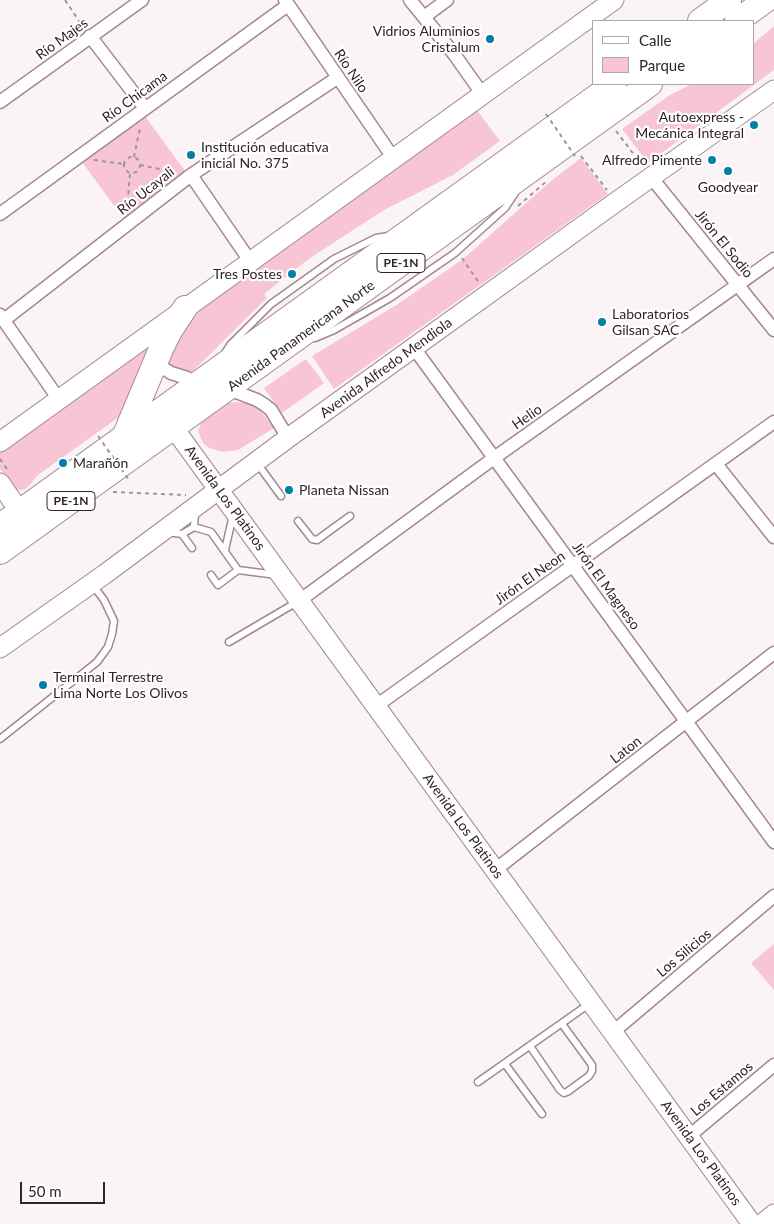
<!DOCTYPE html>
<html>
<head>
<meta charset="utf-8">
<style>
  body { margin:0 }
  #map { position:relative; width:774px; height:1224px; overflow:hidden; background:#fbf4f6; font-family:Lato,sans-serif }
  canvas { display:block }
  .legend { position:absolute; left:592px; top:20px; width:162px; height:65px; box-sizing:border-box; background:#fff; border:1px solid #aca7a9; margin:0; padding:6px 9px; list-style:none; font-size:15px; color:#302428 }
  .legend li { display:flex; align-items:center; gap:10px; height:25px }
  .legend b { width:25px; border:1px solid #aca7a9 }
  .scale { position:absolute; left:20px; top:1182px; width:85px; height:22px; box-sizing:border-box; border:2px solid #302428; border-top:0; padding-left:6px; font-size:15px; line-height:18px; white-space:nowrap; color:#302428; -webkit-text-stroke:4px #fff; paint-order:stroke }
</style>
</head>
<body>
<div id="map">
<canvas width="774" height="1224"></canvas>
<ul class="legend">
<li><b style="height:6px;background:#fff"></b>Calle</li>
<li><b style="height:14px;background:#f8c5d4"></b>Parque</li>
</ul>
<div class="scale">50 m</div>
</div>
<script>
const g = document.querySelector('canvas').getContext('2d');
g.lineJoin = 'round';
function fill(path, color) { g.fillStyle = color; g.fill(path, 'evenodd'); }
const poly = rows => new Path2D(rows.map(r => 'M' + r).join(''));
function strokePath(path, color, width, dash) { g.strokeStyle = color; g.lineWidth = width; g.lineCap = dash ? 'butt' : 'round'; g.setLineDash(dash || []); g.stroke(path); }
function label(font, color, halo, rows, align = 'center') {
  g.font = font + ' Lato,sans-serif'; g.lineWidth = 4.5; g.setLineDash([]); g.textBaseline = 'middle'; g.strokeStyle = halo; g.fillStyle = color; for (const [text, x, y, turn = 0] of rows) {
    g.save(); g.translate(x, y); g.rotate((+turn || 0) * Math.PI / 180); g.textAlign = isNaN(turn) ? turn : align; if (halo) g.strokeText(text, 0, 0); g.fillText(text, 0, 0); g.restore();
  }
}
const green = poly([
  [774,26,774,70,648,163,622,129,670,95,692,84,753,84,753,44],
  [476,109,500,141,453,175,384,210,310,258,264,294,267,298,189,375,172,368,167,360,188,318],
  [144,115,188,175,126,222,82,162],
  [581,158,608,194,334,389,312,356,398,304,463,259,551,181],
  [155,340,119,417,38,475,27,488,22,490,15,489,0,469,0,452],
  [306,359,324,383,282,413,264,388],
  [237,402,249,404,259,409,274,428,238,450,223,452,209,448,203,443,198,431,202,421,225,403],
  [774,944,774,990,751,963]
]);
const path = poly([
  [65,0,83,27],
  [616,131,642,165],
  [581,156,607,190],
  '124 165a8 8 0 1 1 16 0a8 8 0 1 1-16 0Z',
  [134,157,140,128],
  [94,160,123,164],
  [140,165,174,172],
  [518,206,548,180],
  [127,210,130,173],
  [462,258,479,283],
  [0,459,7,469],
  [113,492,186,495]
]);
const lane = poly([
  [315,338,334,330,390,298,455,253,505,208,515,193],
  [225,353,231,344,271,304,334,259,376,238,389,236],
  [257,463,281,496],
  [298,521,312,539,317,540,350,516],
  [194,527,211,532,238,570],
  [167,532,182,534,194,527,195,513],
  [182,534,192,548],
  [225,550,233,515],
  [211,575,218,585,238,570,277,575],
  [229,642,297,602],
  [0,739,97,662,108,647,112,634,114,621,104,600,92,584],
  [530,1046,560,1090,564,1093,567,1092,589,1076,592,1071,592,1065,562,1024],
  [505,1064,542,1114],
  [478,1082,589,1004]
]);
const street = poly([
  [285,0,394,159],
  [410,0,454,54,483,95],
  [424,17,447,0],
  [90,36,145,108],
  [0,102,142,0],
  [191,175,250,261],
  [651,177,774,330],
  [0,214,288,5],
  [0,315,58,398],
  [4,320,191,175,337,78],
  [414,348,774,842],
  [155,363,171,373,187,378],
  [236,392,257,400,265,405,271,410,288,438],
  [716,464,774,537],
  [299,601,494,458,774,259],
  [376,706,774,422],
  [495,870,774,653],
  [613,1032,774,896],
  [688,1137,774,1065]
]);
const secondary = poly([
  [173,427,752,1224],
  [0,442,614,0],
  [0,483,20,512],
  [0,648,105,574,288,438,616,202,774,90],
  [762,1224,774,1214]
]);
const highway = poly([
  [700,21,729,0],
  [737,21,766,0],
  [124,437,161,349,170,331,185,308],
  [0,526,614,84],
  [0,552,650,84]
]);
const pathBridge = poly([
  [546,114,575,156],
  [98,436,129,480]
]);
const markers = [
  [490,39,5,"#047ea5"],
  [754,125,5,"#047ea5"],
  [191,155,5,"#047ea5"],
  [712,160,5,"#047ea5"],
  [728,171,5,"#047ea5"],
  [292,274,5,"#047ea5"],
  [602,322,5,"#047ea5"],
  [63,463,5,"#047ea5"],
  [289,490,5,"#047ea5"],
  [43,685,5,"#047ea5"]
];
const shields = [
  [401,263,48],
  [71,501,48]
];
const shieldNames = [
  ["PE-1N",401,263],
  ["PE-1N",71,501]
];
const poiNames = [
  ["Vidrios Aluminios",480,31,"right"],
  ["Cristalum",480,47,"right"],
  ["Autoexpress -",744,117,"right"],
  ["Mecánica Integral",744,133,"right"],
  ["Institución educativa",201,147],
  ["inicial No. 375",201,163],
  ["Alfredo Pimente",702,160,"right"],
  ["Goodyear",728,187,"center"],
  ["Tres Postes",282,274,"right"],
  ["Laboratorios",612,314],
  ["Gilsan SAC",612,330],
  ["Marañón",73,463],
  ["Planeta Nissan",299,490],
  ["Terminal Terrestre",53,677],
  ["Lima Norte Los Olivos",53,693]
];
const streetNames = [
  ["Río Majes",62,39,-36],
  ["Río Nilo",351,71,56],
  ["Río Chicama",135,97,-36],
  ["Río Ucayali",146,191,-38],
  ["Jirón El Sodio",724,244,51],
  ["Avenida Panamericana Norte",301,336,-36],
  ["Avenida Alfredo Mendiola",386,368,-36],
  ["Helio",527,417,-35],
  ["Avenida Los Platinos",225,498,54],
  ["Jirón El Neon",530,578,-35],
  ["Jirón El Magneso",606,586,54],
  ["Laton",626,750,-38],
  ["Avenida Los Platinos",463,826,54],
  ["Los Silicios",684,953,-40],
  ["Los Estamos",722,1089,-40],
  ["Avenida Los Platinos",701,1153,54]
];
fill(green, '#f8c5d4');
strokePath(lane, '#a58790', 9);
strokePath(street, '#a58790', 15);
strokePath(secondary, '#a58790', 21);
strokePath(highway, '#a58790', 26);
strokePath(path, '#9f9598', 2, [4, 4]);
strokePath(lane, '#fff', 6);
strokePath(street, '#fff', 12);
strokePath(secondary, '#fff', 19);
strokePath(highway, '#fff', 24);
strokePath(pathBridge, '#9f9598', 2, [4, 4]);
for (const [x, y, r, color] of markers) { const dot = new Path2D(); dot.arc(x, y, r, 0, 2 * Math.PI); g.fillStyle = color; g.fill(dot); strokePath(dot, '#fff', 2); }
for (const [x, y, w] of shields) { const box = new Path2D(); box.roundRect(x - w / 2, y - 9.5, w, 19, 4); g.fillStyle = '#fff'; g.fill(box); strokePath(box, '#302428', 1); }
label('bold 12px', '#302428', null, shieldNames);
label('14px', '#302428', '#fff', poiNames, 'left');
label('14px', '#302428', '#fff', streetNames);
</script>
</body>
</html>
